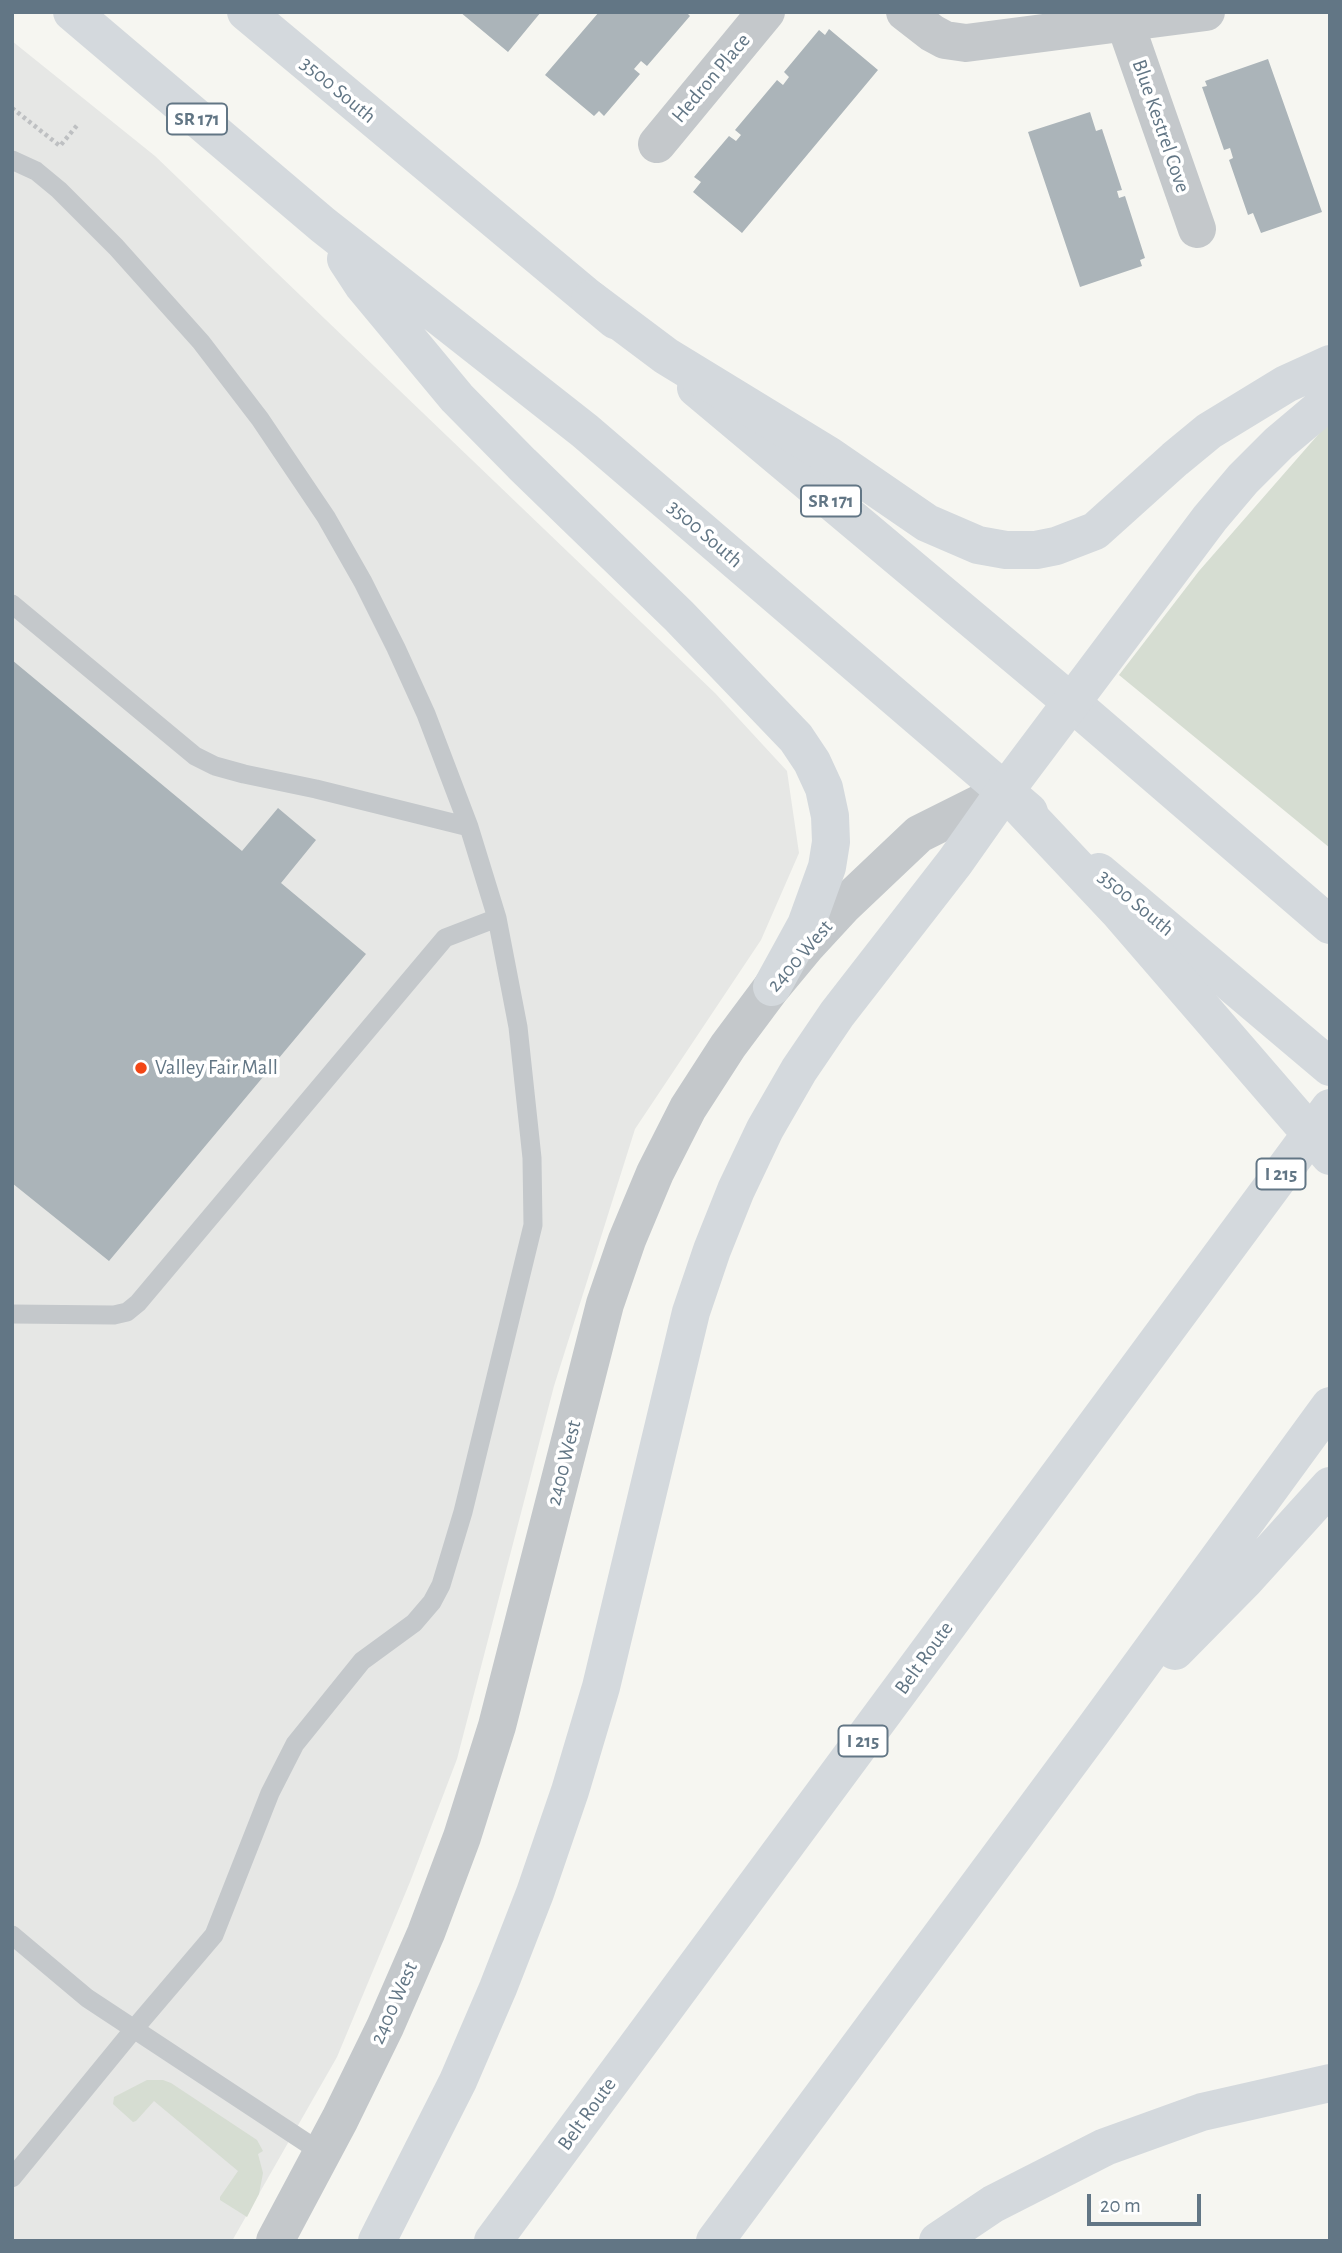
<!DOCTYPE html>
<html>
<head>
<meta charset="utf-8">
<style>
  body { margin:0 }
  #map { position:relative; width:1342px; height:2253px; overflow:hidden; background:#f6f6f1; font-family:"Alegreya Sans",sans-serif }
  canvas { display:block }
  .frame { position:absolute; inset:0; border:14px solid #627685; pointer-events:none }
  .scale { position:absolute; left:1087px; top:2194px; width:114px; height:32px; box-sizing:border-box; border:4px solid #627685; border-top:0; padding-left:9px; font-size:21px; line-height:24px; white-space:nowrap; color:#627685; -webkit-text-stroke:5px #fff; paint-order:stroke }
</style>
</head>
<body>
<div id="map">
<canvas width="1342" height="2253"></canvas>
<div class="frame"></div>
<div class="scale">20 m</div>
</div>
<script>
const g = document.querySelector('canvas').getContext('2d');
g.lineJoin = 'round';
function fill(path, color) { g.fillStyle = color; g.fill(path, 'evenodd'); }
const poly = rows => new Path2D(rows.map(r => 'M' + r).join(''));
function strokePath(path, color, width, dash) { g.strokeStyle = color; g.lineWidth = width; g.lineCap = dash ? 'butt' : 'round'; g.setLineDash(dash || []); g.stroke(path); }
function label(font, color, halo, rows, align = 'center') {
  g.font = font + ' "Alegreya Sans",sans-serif'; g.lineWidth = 7; g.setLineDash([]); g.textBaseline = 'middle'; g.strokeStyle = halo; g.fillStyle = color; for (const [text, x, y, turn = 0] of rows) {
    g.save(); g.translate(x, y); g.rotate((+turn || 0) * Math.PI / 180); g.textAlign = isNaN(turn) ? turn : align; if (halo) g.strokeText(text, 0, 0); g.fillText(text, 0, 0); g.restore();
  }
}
const built = poly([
  [12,41,155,156,715,693,787,771,799,853,761,940,635,1129,554,1386,457,1759,410,1882,337,2057,232,2241,12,2241]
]);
const green = poly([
  [1330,421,1330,848,1119,675,1199,571],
  [147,2080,163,2080,171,2083,257,2140,263,2151,258,2154,263,2173,259,2194,247,2217,220,2200,220,2197,238,2171,154,2101,136,2121,133,2122,113,2104,114,2097]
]);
const building = poly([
  [460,12,541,12,508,52],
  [599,12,686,12,690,16,647,66,641,61,634,69,640,74,604,116,599,111,594,116,545,75],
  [829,29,878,70,742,233,693,192,701,182,694,177,729,136,736,141,741,135,735,130,777,80,783,85,789,77,784,72,819,30,825,35],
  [1268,59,1322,212,1261,233,1253,213,1248,215,1229,160,1233,158,1230,148,1224,150,1202,87,1207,86,1205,81],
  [1090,112,1096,131,1102,129,1122,190,1117,191,1119,198,1125,196,1145,258,1140,260,1142,266,1080,287,1028,132],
  [12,660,242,851,278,808,316,840,281,883,366,954,109,1261,12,1183]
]);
const path = poly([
  [12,108,60,146,79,123]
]);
const service = poly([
  [12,160,36,171,59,190,116,247,201,342,260,419,326,517,363,582,396,648,426,714,469,827,497,918,518,1027,532,1158,533,1225,463,1512,441,1585,432,1602,414,1623,362,1661,295,1744,270,1793,214,1935,134,2029,322,2153],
  [12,604,195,756,215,766,244,774,316,789,469,827],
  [12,1314,114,1315,127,1312,138,1303,445,938,497,918],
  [12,1935,87,1998,134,2029,12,2178]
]);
const minor = poly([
  [905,12,932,33,945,40,966,43,1206,12],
  [1125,23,1197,229],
  [657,144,766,12]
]);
const tertiary = poly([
  [275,2241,340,2119,385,2027,426,1933,462,1837,497,1726,605,1304,627,1240,655,1173,688,1108,728,1046,772,987,806,946,842,907,919,834,1005,791]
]);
const primary = poly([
  [72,12,323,225,585,431,1029,812],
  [246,12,615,320],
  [346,259,363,285,457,398,522,464,679,616,796,738,812,762,824,788,830,816,831,842,827,867,806,925,772,987],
  [696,388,1072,703,1330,925],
  [1099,872,1330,1067]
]);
const motorway = poly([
  [590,299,666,356,828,455,927,523,978,545,1006,550,1036,550,1056,546,1095,531,1175,459,1209,431,1286,384,1330,364],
  [1005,791,1120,913,1330,1156],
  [1175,1651,1244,1581,1330,1486],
  [377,2241,458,2081,498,1988,535,1893,570,1791,601,1687,691,1312,712,1250,736,1190,765,1129,799,1070,837,1014,955,862,1005,791,1210,518,1243,479,1279,443,1330,400],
  [493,2241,1330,1108],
  [715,2241,1097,1725,1330,1406],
  [938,2241,993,2204,1105,2147,1202,2112,1330,2083]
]);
const markers = [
  [141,1068,7,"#f24615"]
];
const shields = [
  [197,119,60],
  [831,501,60],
  [1281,1174,49],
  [863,1741,49]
];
const shieldNames = [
  ["SR 171",197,119],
  ["SR 171",831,501],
  ["I 215",1281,1174],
  ["I 215",863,1741]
];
const streetNames = [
  ["Hedron Place",711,78,-50],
  ["3500 South",338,90,40],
  ["Blue Kestrel Cove",1161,126,71],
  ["3500 South",705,534,41],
  ["3500 South",1136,903,40],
  ["2400 West",800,956,-49],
  ["2400 West",564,1463,-76],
  ["Belt Route",924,1658,-54],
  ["2400 West",394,2003,-66],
  ["Belt Route",587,2114,-54]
];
const poiNames = [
  ["Valley Fair Mall",155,1068]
];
fill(built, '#e6e7e5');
fill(green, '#d6ddd2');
fill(building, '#abb4b9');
strokePath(path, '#bec0c2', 4.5, [3.5, 3.5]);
strokePath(service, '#c4c8cb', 19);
strokePath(minor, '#c4c8cb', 38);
strokePath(tertiary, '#c4c8cb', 38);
strokePath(primary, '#d4d9dd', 38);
strokePath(motorway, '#d4d9dd', 38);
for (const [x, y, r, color] of markers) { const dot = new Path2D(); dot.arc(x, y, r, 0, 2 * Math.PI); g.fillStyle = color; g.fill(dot); strokePath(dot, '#fff', 2.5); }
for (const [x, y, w] of shields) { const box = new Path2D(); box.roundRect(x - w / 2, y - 15.5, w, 31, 5); g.fillStyle = '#fff'; g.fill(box); strokePath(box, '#627685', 2); }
label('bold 19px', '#627685', null, shieldNames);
label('21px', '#627685', '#fff', streetNames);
label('21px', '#627685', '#fff', poiNames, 'left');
</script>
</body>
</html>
